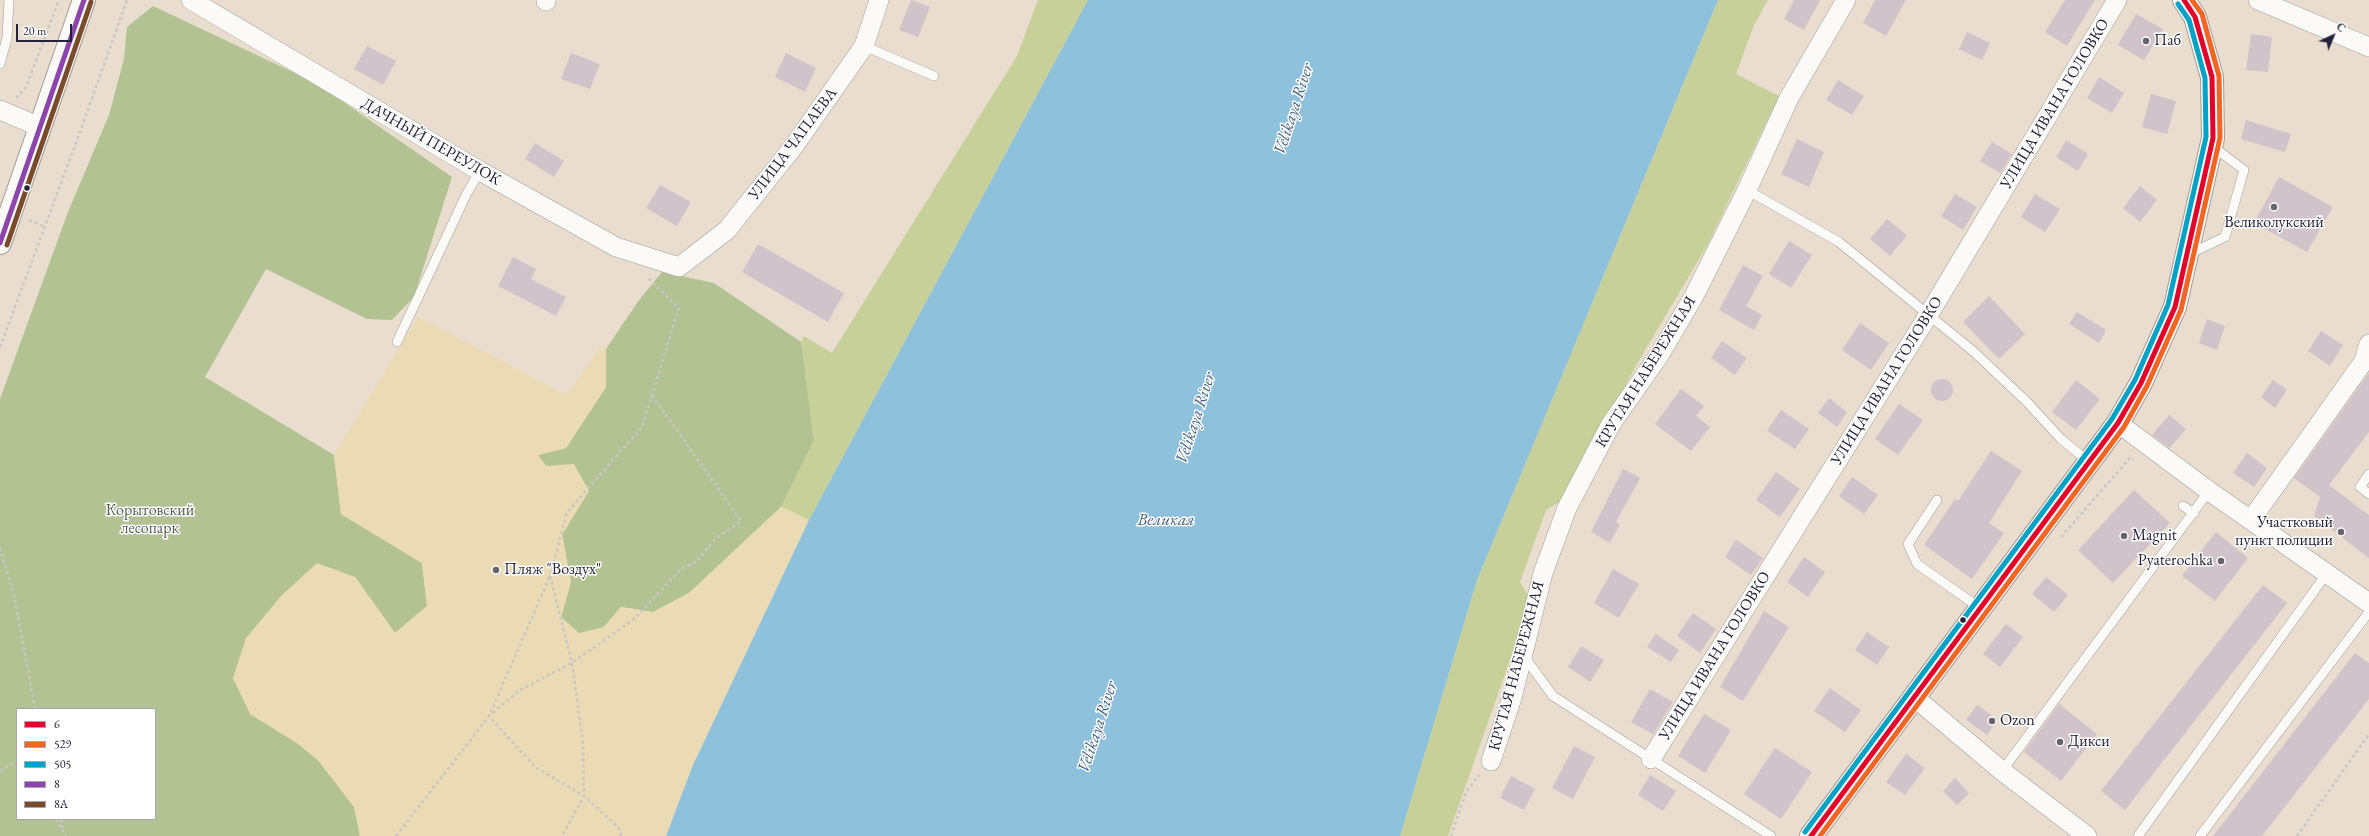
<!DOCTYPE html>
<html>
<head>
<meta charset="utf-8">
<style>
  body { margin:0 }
  #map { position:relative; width:2369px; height:836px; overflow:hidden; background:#e8ddce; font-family:"EB Garamond",serif }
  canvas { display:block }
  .legend { position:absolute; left:16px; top:708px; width:140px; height:112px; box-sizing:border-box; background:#fff; border:1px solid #a7a7b1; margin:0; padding:5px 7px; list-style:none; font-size:12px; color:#22223b }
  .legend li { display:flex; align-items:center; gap:8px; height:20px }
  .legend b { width:20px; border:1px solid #a7a7b1 }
  .north { position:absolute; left:2313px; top:16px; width:40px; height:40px; -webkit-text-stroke:3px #fff; paint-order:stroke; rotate:44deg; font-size:11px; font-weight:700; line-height:16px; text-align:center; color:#22223b }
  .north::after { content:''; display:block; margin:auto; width:14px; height:18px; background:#22223b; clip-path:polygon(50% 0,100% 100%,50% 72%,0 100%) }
  .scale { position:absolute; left:16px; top:24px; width:56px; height:18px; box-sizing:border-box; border:2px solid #22223b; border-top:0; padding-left:5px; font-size:12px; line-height:14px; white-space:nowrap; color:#22223b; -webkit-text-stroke:3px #fff; paint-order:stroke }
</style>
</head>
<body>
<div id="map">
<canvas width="2369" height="836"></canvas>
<ul class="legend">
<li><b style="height:5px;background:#e4002b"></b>6</li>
<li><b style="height:5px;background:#f26522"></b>529</li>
<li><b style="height:5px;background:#02a2c7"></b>505</li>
<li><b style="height:5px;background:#8e44ad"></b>8</li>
<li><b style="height:5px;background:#7a4b2a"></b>8А</li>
</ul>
<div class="north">С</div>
<div class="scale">20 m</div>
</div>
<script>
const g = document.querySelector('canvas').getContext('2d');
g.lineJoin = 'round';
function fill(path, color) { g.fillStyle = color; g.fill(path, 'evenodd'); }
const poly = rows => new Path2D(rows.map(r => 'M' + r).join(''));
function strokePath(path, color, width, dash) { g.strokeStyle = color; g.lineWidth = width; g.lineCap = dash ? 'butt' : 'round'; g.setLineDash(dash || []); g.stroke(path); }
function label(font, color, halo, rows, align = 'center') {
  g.font = font + ' "EB Garamond",serif'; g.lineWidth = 3; g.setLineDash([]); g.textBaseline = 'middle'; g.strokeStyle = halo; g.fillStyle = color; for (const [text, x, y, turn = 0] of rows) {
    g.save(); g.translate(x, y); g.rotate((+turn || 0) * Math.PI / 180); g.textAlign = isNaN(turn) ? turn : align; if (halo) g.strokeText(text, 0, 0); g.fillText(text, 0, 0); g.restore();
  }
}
const green = poly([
  [1038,0,1088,0,809,520,781,507,814,440,801,342,804,336,832,353,1017,56],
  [1718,0,1768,0,1754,25,1736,74,1779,96,1708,244,1637,364,1565,499,1546,510,1520,582,1531,600,1448,836,1400,836,1477,580]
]);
const forest = poly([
  [153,6,316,83,452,177,414,297,392,320,367,319,266,269,205,377,334,455,341,514,422,563,427,606,395,633,355,577,250,714,297,743,318,760,354,807,360,836,0,836,0,399,68,212,109,115,124,59,127,27],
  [17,709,155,709,155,819,17,819],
  [662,272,714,283,801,342,814,440,781,507,689,593,653,612,621,607,604,627,579,634,561,617,571,582,562,534,589,490,546,466,538,455,566,448,606,387,606,349,639,300]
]);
const sand = poly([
  [418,317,566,395,601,346,606,349,606,387,566,448,538,455,546,466,574,464,589,491,562,535,571,582,561,617,579,633,604,627,621,607,653,612,689,593,781,507,809,520,693,765,666,836,360,836,354,807,318,760,297,743,250,714,233,678,246,638,282,595,317,563,355,577,395,633,427,606,422,563,341,514,334,455]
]);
const water = poly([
  [1088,0,1718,0,1477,580,1400,836,666,836,693,765,809,520]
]);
const building = poly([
  [911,0,930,7,918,37,899,30],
  [1794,0,1820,0,1804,30,1784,19],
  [1875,0,1906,0,1886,36,1863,23],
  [2065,0,2095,0,2067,46,2045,32],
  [2136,14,2163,29,2144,60,2118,45],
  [1967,32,1990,43,1982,60,1959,49],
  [2251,34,2272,37,2268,72,2246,70],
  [367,46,396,61,383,85,354,69],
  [571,53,600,64,590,89,561,79],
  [786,53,816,68,805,92,775,77],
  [2099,77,2124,93,2112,113,2087,98],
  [1838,80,1864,96,1852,115,1826,100],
  [2151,94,2176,101,2167,134,2142,127],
  [2246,120,2291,134,2285,152,2241,139],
  [1797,139,1824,152,1809,187,1781,174],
  [2066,140,2088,154,2078,171,2056,157],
  [1992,142,2012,154,2000,173,1980,161],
  [535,143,564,161,554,177,525,159],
  [2279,177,2333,207,2307,252,2254,223],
  [660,185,691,202,677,226,646,208],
  [2140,186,2157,200,2140,222,2123,208],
  [1955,194,1977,207,1963,230,1941,216],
  [2035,194,2060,209,2045,232,2021,217],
  [1887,219,1907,235,1890,256,1870,239],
  [1789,241,1812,255,1791,288,1769,274],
  [758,244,844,293,828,322,742,272],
  [513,257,536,269,531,279,566,297,556,316,498,286],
  [1743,265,1763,276,1746,306,1762,315,1754,330,1719,310],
  [1989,296,2025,334,1999,359,1963,322],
  [2077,312,2106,330,2099,343,2069,324],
  [2207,319,2225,326,2217,350,2199,343],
  [1860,323,1889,343,1871,370,1842,350],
  [2321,331,2343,345,2330,366,2308,351],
  [1722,341,1747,358,1735,375,1711,358],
  [2369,373,2369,432,2329,485,2369,515,2369,558,2314,516,2320,497,2294,478],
  '1931 390a11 11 0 1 1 22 0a11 11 0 1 1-22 0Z',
  [2076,380,2100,399,2076,430,2052,412],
  [2273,380,2287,390,2275,408,2261,397],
  [1681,389,1704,406,1696,416,1710,427,1691,451,1655,424],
  [1829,398,1847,412,1837,427,1818,413],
  [1899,404,1923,420,1898,455,1875,439],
  [1781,410,1809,429,1795,449,1767,431],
  [2169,415,2186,429,2170,448,2152,435],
  [1991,451,2022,471,1989,523,2004,533,1972,579,1924,545,1955,499,1958,501],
  [2247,453,2267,468,2254,487,2233,473],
  [1623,469,1640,478,1616,522,1620,524,1610,543,1591,532],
  [1776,472,1800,489,1780,517,1756,500],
  [1852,477,1878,495,1864,514,1839,496],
  [2134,490,2170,523,2113,583,2078,550],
  [2216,532,2248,558,2215,601,2182,576],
  [1736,540,1763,558,1751,575,1725,557],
  [1804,557,1825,572,1808,597,1787,582],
  [1613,569,1639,584,1619,618,1594,603],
  [2046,577,2068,595,2054,612,2032,594],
  [2263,585,2287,603,2125,810,2101,791],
  [1764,611,1789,627,1743,701,1720,687],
  [1693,613,1716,629,1700,653,1677,636],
  [2006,624,2023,637,2000,667,1983,654],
  [1867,632,1889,647,1877,665,1855,650],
  [1656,634,1679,650,1671,662,1647,647],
  [1581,646,1604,660,1590,682,1568,667],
  [2355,653,2369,663,2369,699,2262,836,2213,836],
  [1830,688,1861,710,1845,732,1814,711],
  [1650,689,1673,702,1653,734,1631,722],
  [2059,704,2097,734,2061,781,2024,752],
  [1977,705,1998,720,1987,735,1966,720],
  [1704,714,1731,730,1705,773,1678,756],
  [1574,746,1595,757,1573,799,1552,788],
  [1775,748,1812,772,1781,819,1744,794],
  [1906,754,1925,768,1905,795,1886,782],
  [1650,775,1676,791,1663,811,1638,795],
  [1511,776,1535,789,1524,810,1500,798],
  [1955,778,1969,793,1957,805,1943,791]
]);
const path = poly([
  [16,98,26,87,59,0],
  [29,220,45,227],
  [0,347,76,143,127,0],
  [2061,537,2130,458,2134,460],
  [0,548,14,595,35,709],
  [550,576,572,663,583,742,584,796,562,836],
  [0,771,11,764,17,766],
  [56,819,66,836],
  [61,819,63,829],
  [396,836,489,716,550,576,567,512,642,427,679,308,648,278],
  [621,836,618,827,584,796,535,767,489,716,520,690,572,663,634,619,681,569,697,561,714,540,741,521,652,395],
  [1451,836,1466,792,1479,775],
  [2297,836,2369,734]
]);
const lane = poly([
  [864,46,934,76],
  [0,64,7,38,9,0],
  [1747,190,1839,242,1973,351,2027,402,2061,439,2089,462],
  [2189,254,2225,237,2244,170,2212,146],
  [397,342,467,193,480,171],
  [2369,474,2360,487,2369,494],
  [1937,500,1908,544,1917,564,1980,608],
  [2183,506,2194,513],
  [1523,655,1553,696,1771,836],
  [2002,771,2209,491],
  [2138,836,2327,573],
  [2200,836,2369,612]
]);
const street = poly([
  [191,0,480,171,616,247,679,267,727,230,794,146,864,46,879,0],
  [2258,0,2369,47],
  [546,1,546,0],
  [0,110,40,127],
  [2118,423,2209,491,2369,603],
  [2251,520,2364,361,2369,344],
  [1914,697,2002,771,2087,836],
  [1651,759,1929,314,2117,0],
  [1491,761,1512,698,1543,573,1567,508,1611,424,1660,354,1694,296,1747,190,1789,98,1846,0]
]);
const secondary = poly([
  [0,243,84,0]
]);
const primary = poly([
  [1811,836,2118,423,2141,383,2175,307,2213,138,2212,77,2195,17,2184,0]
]);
const bus1 = poly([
  [1811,836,2118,423,2141,383,2175,307,2213,138,2212,77,2195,17,2184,0]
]);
const bus2 = poly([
  [1820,836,2124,427,2147,386,2181,310,2220,138,2219,76,2202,14,2192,0]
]);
const bus3 = poly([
  [1805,832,2112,419,2135,380,2168,305,2206,137,2205,78,2189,20,2178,4]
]);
const bus4 = poly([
  [0,243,84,0]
]);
const bus5 = poly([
  [7,245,91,2]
]);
const markers = [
  [2146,41,4,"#67636e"],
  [27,188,3.5,"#22223b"],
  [2274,207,4,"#67636e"],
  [2341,532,4,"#67636e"],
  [2124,536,4,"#67636e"],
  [2221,561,4,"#67636e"],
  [496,570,4,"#67636e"],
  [1963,620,3.5,"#22223b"],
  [1992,721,4,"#67636e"],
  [2060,742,4,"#67636e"]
];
const poiNames = [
  ["Паб",2154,41],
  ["Великолукский",2274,223,"center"],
  ["Участковый",2333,523,"right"],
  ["пункт полиции",2333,541,"right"],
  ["Magnit",2132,536],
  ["Pyaterochka",2213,561,"right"],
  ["Пляж \"Воздух\"",504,570],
  ["Ozon",2000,721],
  ["Дикси",2068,742]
];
const streetNames = [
  ["УЛИЦА ИВАНА ГОЛОВКО",2055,104,-59],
  ["ДАЧНЫЙ ПЕРЕУЛОК",431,142,30],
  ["УЛИЦА ЧАПАЕВА",793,144,-53],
  ["КРУТАЯ НАБЕРЕЖНАЯ",1646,372,-58],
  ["УЛИЦА ИВАНА ГОЛОВКО",1887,381,-58],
  ["УЛИЦА ИВАНА ГОЛОВКО",1715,656,-58],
  ["КРУТАЯ НАБЕРЕЖНАЯ",1517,666,-75]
];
const parkNames = [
  ["Корытовский",150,511],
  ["лесопарк",150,529]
];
const waterNames = [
  ["Velikaya River",1294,109,-72],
  ["Velikaya River",1196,418,-72],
  ["Великая",1166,520],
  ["Velikaya River",1098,727,-72]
];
fill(green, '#c6d098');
fill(forest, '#b3c292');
fill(sand, '#ebdbb4');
fill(water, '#8ec1db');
fill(building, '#d0c4ca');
strokePath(lane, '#a29c96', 10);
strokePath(street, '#a29c96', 20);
strokePath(secondary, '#a29c96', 24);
strokePath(primary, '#a29c96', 24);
strokePath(path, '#c9c6c5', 2.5, [3, 3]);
strokePath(lane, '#fcfaf8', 9);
strokePath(street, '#fcfaf8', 19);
strokePath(secondary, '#fcfaf8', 22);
strokePath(primary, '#fcfaf8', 22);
strokePath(bus1, '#e4002b', 5);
strokePath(bus2, '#f26522', 5);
strokePath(bus3, '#02a2c7', 5);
strokePath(bus4, '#8e44ad', 5);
strokePath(bus5, '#7a4b2a', 5);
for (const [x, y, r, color] of markers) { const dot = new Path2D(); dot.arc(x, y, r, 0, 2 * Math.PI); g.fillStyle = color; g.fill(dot); strokePath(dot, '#fff', 1.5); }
label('16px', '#22223b', '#fff', poiNames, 'left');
label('16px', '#22223b', '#fff', streetNames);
label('16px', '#525b4c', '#fff', parkNames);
label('italic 17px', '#3e5d7d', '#fff', waterNames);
</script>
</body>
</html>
